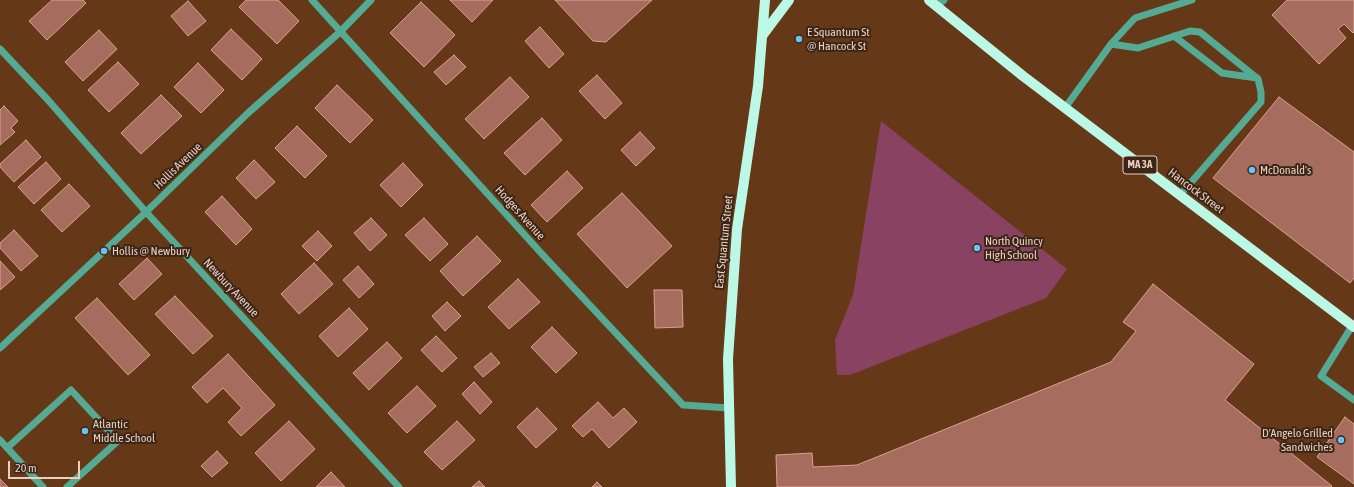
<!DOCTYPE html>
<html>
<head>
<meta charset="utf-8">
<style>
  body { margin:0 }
  #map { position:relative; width:1354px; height:487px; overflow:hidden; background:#653817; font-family:"Asap Condensed",sans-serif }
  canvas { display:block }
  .scale { position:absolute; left:8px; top:461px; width:72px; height:18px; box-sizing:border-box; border:2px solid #ecd0bf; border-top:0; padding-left:5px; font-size:12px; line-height:14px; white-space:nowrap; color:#ecd0bf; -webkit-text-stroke:3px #3b2618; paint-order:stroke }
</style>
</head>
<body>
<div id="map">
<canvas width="1354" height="487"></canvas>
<div class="scale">20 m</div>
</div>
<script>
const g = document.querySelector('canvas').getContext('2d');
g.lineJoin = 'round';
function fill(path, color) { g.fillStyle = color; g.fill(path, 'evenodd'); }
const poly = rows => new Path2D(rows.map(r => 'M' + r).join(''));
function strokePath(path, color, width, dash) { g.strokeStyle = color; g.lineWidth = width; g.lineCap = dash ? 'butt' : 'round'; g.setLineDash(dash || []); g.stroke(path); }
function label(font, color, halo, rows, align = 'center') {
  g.font = font + ' "Asap Condensed",sans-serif'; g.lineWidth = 4; g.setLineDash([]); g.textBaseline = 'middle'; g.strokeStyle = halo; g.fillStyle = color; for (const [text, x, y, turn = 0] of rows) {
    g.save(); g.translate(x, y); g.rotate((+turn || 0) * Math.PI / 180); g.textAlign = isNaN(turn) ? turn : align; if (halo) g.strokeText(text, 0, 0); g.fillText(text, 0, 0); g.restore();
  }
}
const green = poly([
  [881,121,1067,269,1046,298,850,375,837,375,835,340,853,295]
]);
const building = poly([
  [52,0,83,0,86,3,47,40,29,21,52,0],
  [246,0,278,0,299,21,277,44,239,7,246,0],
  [450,0,493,0,472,22,450,0],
  [555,0,652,0,606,42,593,41,555,0],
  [1287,0,1354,0,1354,32,1353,33,1344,24,1338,29,1346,38,1319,64,1272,15,1287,0],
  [188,1,206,21,188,36,171,16,188,1],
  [421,2,455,35,424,67,390,33,421,2],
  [540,27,564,54,549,68,525,41,540,27],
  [231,29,262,59,242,80,211,50,231,29],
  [99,30,117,49,83,81,65,62,99,30],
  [454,55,466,67,446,85,434,72,454,55],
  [118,62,139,84,109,112,88,90,118,62],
  [198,63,224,90,201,113,174,87,198,63],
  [597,75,622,103,605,119,579,91,597,75],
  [510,77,529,97,484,139,465,119,510,77],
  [337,85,373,120,350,143,315,108,337,85],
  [161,95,182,116,141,154,121,133,161,95],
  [1279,97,1354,152,1354,278,1350,283,1213,178,1279,97],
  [4,106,18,121,11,128,15,132,0,145,0,110,4,106],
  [542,118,562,140,525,175,504,153,542,118],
  [297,126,327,156,305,178,275,148,297,126],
  [640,132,655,148,636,166,621,150,640,132],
  [26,140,41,157,14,182,0,167,0,164,26,140],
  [254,160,275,182,256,199,236,178,254,160],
  [46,162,61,179,34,204,18,187,46,162],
  [403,163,423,185,401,207,380,185,403,163],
  [567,171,583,188,547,222,531,205,567,171],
  [69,184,90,206,62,232,41,210,69,184],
  [622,193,672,246,627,288,577,234,622,193],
  [222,196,252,229,236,245,205,212,222,196],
  [371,218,387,235,370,251,354,233,371,218],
  [424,218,448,244,430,261,405,235,424,218],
  [14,230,38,256,21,271,0,248,0,243,14,230],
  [318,231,332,246,317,261,302,246,318,231],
  [477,236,501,261,463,296,440,271,477,236],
  [147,258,162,274,134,300,119,284,147,258],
  [0,261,15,277,0,290,0,261],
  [314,263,333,284,299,314,281,294,314,263],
  [358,266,374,284,359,298,343,280,358,266],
  [518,279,540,302,509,329,488,307,518,279],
  [1153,284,1254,364,1225,400,1332,486,1331,487,777,487,776,455,812,453,813,467,857,465,1111,362,1136,331,1123,322,1153,284],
  [654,290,682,290,683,327,655,328,654,290],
  [175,296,213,336,193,354,155,314,175,296],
  [97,298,150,355,128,375,75,318,97,298],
  [447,302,461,316,445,331,432,316,447,302],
  [349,308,368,329,338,357,319,336,349,308],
  [552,327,577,353,556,373,531,347,552,327],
  [436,336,457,358,442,372,421,350,436,336],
  [387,342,402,358,369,390,353,373,387,342],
  [491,353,500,363,483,377,474,367,491,353],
  [228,354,275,405,241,436,228,422,242,408,223,388,207,403,192,387,228,354],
  [474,382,492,402,480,414,462,394,474,382],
  [417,386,436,406,407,433,388,413,417,386],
  [598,402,613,418,624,408,637,422,609,448,592,429,583,437,572,426,598,402],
  [537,408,557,429,536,448,517,427,537,408],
  [1345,417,1354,424,1354,484,1317,457,1345,417],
  [289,421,315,449,281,481,255,453,289,421],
  [457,421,475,440,442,470,424,452,457,421],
  [217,451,228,463,212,477,201,466,217,451],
  [331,472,345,487,316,487,331,472],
  [0,479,8,487,0,487,0,479],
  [479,481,485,487,472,487,479,481],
  [597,482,602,487,592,487,597,482]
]);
const minor = poly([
  [312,0,542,254,683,405,729,408],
  [937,6,944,0],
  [1174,36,1222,73,1257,78],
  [1111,44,1138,48,1190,31,1200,32,1258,79,1261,92,1261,102,1180,195],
  [0,49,48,100,146,212,399,487],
  [1065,108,1111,44,1135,18,1192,0],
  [1352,326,1321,376,1354,400],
  [0,348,146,212,248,113,340,32,371,0],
  [0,440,43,487],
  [7,448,71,390,118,441,67,487]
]);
const major = poly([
  [929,0,1023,76,1354,327],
  [762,36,789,0],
  [731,487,728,359,737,229,758,86,765,0]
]);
const markers = [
  [799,39,4,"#6bc3f2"],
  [1252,170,4,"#6bc3f2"],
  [977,248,4,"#6bc3f2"],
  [104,251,4,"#6bc3f2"],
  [85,431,4,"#6bc3f2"],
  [1341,440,4,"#6bc3f2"]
];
const shields = [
  [1140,165,34]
];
const shieldNames = [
  ["MA 3A",1140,165]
];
const poiNames = [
  ["E Squantum St",807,32],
  ["@ Hancock St",807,46],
  ["McDonald's",1260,170],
  ["North Quincy",985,241],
  ["High School",985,255],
  ["Hollis @ Newbury",112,251],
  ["Atlantic",93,424],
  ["Middle School",93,438],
  ["D'Angelo Grilled",1333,433,"right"],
  ["Sandwiches",1333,447,"right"]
];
const streetNames = [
  ["Hollis Avenue",178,166,-44],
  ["Hancock Street",1196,191,37],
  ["Hodges Avenue",520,213,48],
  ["East Squantum Street",724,242,-84],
  ["Newbury Avenue",231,288,47]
];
fill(green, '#8a4263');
fill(building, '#a66c5e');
strokePath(building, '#df9f91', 1);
strokePath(minor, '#55aa93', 7);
strokePath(major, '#bbf9e6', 10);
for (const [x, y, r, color] of markers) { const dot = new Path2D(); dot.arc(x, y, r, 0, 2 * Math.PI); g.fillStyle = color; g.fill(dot); strokePath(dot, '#3b2618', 1.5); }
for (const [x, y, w] of shields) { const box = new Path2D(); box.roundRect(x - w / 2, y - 9, w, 18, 3); g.fillStyle = '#3b2618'; g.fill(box); strokePath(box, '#ecd0bf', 1); }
label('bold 11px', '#ecd0bf', null, shieldNames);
label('12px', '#ecd0bf', '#3b2618', poiNames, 'left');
label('12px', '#ecd0bf', '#3b2618', streetNames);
</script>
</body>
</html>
